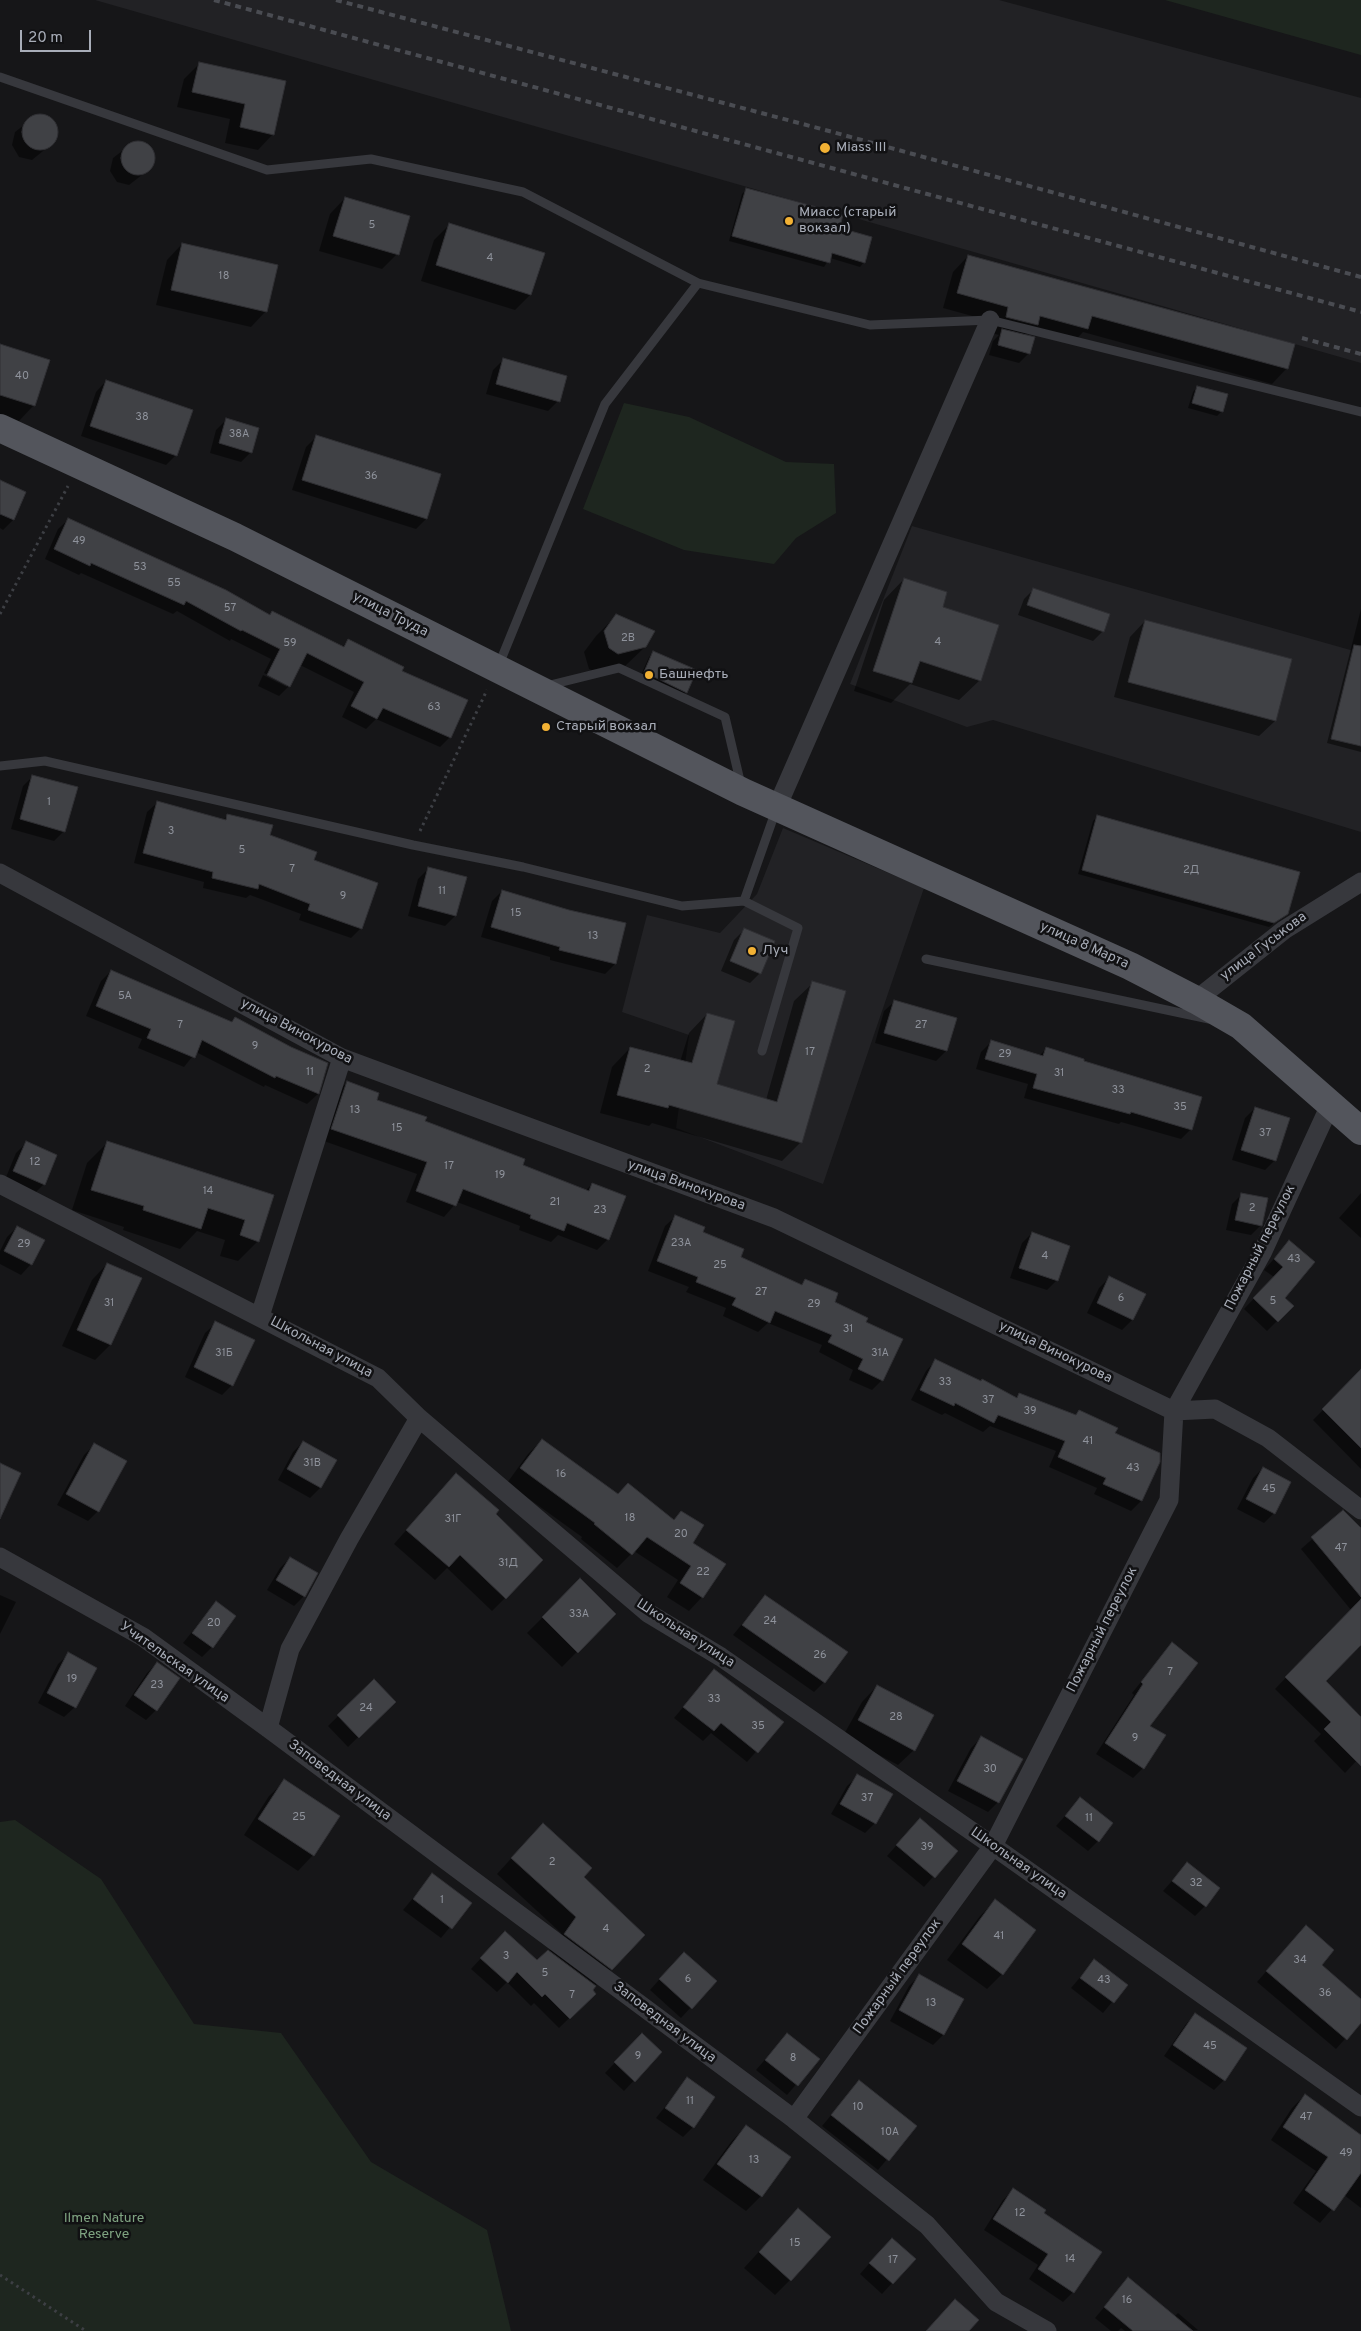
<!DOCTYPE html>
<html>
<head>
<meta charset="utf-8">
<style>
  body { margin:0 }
  #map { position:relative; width:1361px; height:2331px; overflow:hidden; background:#161618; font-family:Overpass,sans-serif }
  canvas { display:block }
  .scale { position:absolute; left:20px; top:30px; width:71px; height:22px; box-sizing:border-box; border:2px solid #a8adb8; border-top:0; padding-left:6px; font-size:15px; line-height:18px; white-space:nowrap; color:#a8adb8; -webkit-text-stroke:4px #111113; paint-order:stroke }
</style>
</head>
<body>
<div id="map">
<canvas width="1361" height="2331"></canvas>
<div class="scale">20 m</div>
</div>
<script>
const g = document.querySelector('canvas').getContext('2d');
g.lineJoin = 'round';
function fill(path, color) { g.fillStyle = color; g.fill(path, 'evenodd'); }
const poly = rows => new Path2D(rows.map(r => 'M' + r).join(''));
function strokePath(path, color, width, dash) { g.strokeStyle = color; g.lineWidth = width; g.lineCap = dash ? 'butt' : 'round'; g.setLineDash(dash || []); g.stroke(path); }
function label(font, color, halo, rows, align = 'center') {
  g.font = font + ' Overpass,sans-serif'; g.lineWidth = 5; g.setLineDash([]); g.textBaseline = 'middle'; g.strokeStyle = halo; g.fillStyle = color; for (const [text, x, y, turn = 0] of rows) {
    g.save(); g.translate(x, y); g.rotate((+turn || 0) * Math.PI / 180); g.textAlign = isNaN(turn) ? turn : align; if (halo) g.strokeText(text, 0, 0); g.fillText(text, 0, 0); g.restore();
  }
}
const built = poly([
  [95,0,999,0,1361,98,1361,363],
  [912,526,1361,653,1361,832,993,720,967,727,850,684],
  [783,828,924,888,823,1184,676,1128,689,1035,622,1012,647,915,720,933,757,894]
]);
const green = poly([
  [1165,0,1361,0,1361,55],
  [624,403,689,417,786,462,834,464,836,513,796,538,774,564,684,550,583,509],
  [15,1820,101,1879,194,2024,281,2033,371,2162,487,2230,511,2331,0,2331,0,1822]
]);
const shadow = poly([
  [199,64,284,82,273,134,258,150,225,143,230,119,177,107,184,79],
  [37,115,50,118,57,129,54,142,32,160,19,157,12,145,15,132],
  [135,141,148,144,155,155,151,168,129,185,117,182,110,171,113,158],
  [746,190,838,229,864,262,860,267,830,258,824,267,729,241,742,194],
  [345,198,397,254,382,269,319,251,330,214],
  [449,225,530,295,515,310,421,281,434,240],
  [182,244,266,311,251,327,156,305,167,260],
  [968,256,1287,368,1272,384,1083,332,1072,344,1029,332,1025,336,1029,353,1019,363,989,355,993,341,999,335,991,333,994,322,943,308,953,272],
  [0,345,34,405,19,421,0,415],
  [503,360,558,401,548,411,486,394,493,370],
  [106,381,176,455,166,465,81,436,96,392],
  [1197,387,1222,411,1217,416,1188,408,1193,392],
  [226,420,251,452,241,462,210,453,216,430],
  [316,437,439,475,426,519,416,529,292,490,306,447],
  [0,481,25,493,13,520,3,530,0,528],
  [69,519,269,616,272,612,342,647,348,641,400,672,450,737,440,747,376,719,366,729,342,717,354,692,300,665,289,686,279,696,258,686,263,675,287,687,287,684,264,673,271,659,231,639,230,641,177,611,173,614,81,573,79,575,45,559,58,529],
  [904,579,980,680,959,700,910,684,891,703,854,691,884,600],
  [1034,589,1103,631,1093,641,1018,615,1024,599],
  [1361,609,1361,752,1327,743],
  [616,616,645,647,624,667,598,673,589,669,584,652,596,636],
  [1145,621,1291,660,1275,721,1259,736,1114,697,1130,637],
  [654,652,686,692,681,697,640,677,649,657],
  [33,776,64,831,54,841,11,829,23,786],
  [158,802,223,820,228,815,269,835,312,861,361,928,351,938,299,920,301,914,250,895,246,898,203,888,204,882,134,863,147,812],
  [1097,817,1287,914,1269,927,1078,874,1093,821],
  [428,869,455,916,445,926,408,916,418,879],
  [502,891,615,964,605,974,550,960,550,957,481,937,492,901],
  [744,930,760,973,750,983,721,971,734,940],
  [111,971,231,1022,235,1018,290,1048,327,1064,318,1094,307,1104,265,1085,264,1087,196,1052,184,1067,138,1048,142,1039,86,1016,101,981],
  [813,983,801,1142,782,1161,652,1123,649,1126,600,1113,612,1067,630,1048,680,1062,689,1033,707,1014,715,1085,766,1100,794,1001],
  [895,1001,946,1051,936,1061,875,1043,884,1011],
  [991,1042,1039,1056,1046,1049,1201,1098,1191,1129,1181,1139,1121,1122,1119,1124,1024,1098,1028,1084,976,1069,981,1052],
  [347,1082,375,1100,521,1166,585,1191,592,1184,608,1239,597,1250,558,1235,551,1242,519,1230,520,1226,457,1202,444,1217,406,1202,417,1174,321,1140,336,1094],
  [1255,1108,1275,1160,1265,1170,1232,1160,1245,1118],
  [26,1143,44,1184,34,1194,4,1182,16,1153],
  [107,1143,273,1195,258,1241,238,1261,220,1256,225,1240,197,1231,180,1249,123,1230,124,1227,72,1210,87,1163],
  [1361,1193,1361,1238,1339,1218],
  [1242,1194,1261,1225,1251,1235,1226,1230,1232,1204],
  [676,1216,739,1257,800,1286,805,1281,864,1322,882,1380,872,1390,849,1380,853,1370,819,1352,822,1345,768,1323,758,1332,723,1316,726,1308,686,1292,689,1287,648,1271,665,1226],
  [17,1227,43,1240,31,1264,21,1275,0,1264,0,1251,7,1237],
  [1032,1233,1057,1280,1047,1290,1010,1278,1022,1243],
  [1289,1242,1283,1298,1292,1306,1267,1331,1244,1309,1274,1277,1264,1270],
  [107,1264,140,1279,110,1345,95,1360,62,1346,92,1280],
  [1109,1278,1132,1320,1122,1330,1087,1313,1099,1288],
  [216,1323,232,1385,222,1395,185,1377,205,1333],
  [936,1360,1015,1398,1020,1394,1075,1416,1079,1412,1113,1434,1141,1501,1131,1511,1094,1494,1097,1488,1049,1467,1056,1451,990,1426,983,1432,945,1413,942,1415,911,1400,926,1371],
  [1361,1372,1361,1469,1313,1420],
  [542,1440,617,1495,628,1484,673,1521,681,1512,691,1543,702,1597,689,1611,667,1597,678,1580,634,1551,617,1568,581,1539,582,1537,507,1483,528,1454],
  [303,1442,335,1460,320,1488,310,1498,278,1480,293,1452],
  [94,1445,125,1461,98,1511,88,1521,57,1505,84,1455],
  [1263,1468,1274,1513,1264,1523,1237,1509,1253,1478],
  [456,1474,505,1598,492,1611,447,1568,435,1580,394,1544],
  [1343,1512,1361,1530,1361,1643,1324,1681,1361,1719,1361,1756,1345,1773,1314,1741,1321,1734,1275,1689,1351,1610,1301,1549],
  [290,1558,304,1596,294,1606,267,1590,280,1568],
  [580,1580,614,1614,562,1667,527,1633],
  [0,1595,16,1602,0,1634],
  [765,1596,824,1682,814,1692,733,1635],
  [216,1602,212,1647,202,1657,183,1643],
  [1172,1644,1149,1726,1143,1768,1133,1778,1096,1754,1134,1695,1132,1693],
  [69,1654,95,1668,75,1707,64,1717,38,1703,58,1664],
  [157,1663,156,1710,146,1720,125,1706,147,1673],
  [714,1670,782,1722,747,1762,711,1733,703,1741,674,1718],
  [374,1681,394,1702,348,1747,328,1726],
  [877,1686,914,1750,898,1765,843,1736,862,1702],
  [981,1738,998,1802,988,1812,948,1791,971,1748],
  [858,1776,875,1823,865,1833,831,1814,847,1786],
  [285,1781,313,1855,298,1871,244,1835,269,1796],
  [1080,1799,1098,1841,1088,1851,1056,1826],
  [910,1830,956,1851,924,1887,887,1856],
  [528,1840,582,1878,611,1969,591,1990,594,1994,559,2028,534,2003,531,2006,507,1982,497,1992,471,1969,495,1943,537,1962,548,1952,561,1933,497,1874],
  [1187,1864,1205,1906,1195,1916,1163,1891],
  [433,1874,470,1903,441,1938,403,1910],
  [995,1901,1002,1974,987,1989,947,1960,980,1916],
  [1296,1937,1320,1965,1361,2000,1361,2021,1336,2049,1257,1982],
  [1094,1961,1126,1985,1103,2013,1071,1988],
  [674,1963,715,1981,681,2018,650,1990],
  [919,1976,962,1999,943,2035,933,2045,890,2021,909,1986],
  [1196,2014,1245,2049,1224,2080,1214,2090,1164,2056,1186,2024],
  [787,2034,818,2059,787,2095,756,2070],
  [632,2045,661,2052,624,2091,605,2073],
  [687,2079,693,2127,683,2137,656,2118],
  [859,2082,915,2126,878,2170,822,2126],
  [1305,2095,1361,2136,1361,2208,1344,2195,1320,2223,1293,2203,1316,2171,1271,2140,1292,2108],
  [746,2126,761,2196,746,2211,703,2180,731,2142],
  [1013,2190,1043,2213,1073,2292,1063,2302,1029,2279,1038,2265,984,2230,1003,2200],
  [798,2209,790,2280,775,2295,744,2268],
  [882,2249,914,2259,882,2294,860,2274],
  [1128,2279,1174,2317,1178,2313,1198,2330,1125,2331,1121,2328,1118,2331,1111,2331,1095,2318]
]);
const building = poly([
  [199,62,286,81,274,135,240,127,245,104,192,92,199,62],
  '22 132a18 18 0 1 1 36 0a18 18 0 1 1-36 0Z',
  '121 158a17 17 0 1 1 34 0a17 17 0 1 1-34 0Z',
  [746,188,843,214,840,228,872,237,865,263,832,253,830,263,732,236,746,188],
  [345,197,410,216,399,255,333,236,345,197],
  [449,223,545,253,531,295,436,265,449,223],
  [182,243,278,265,267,312,171,290,182,243],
  [968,255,1295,344,1288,369,1092,316,1088,329,1040,316,1038,325,1006,317,1008,307,957,293,968,255],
  [1002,329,1035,337,1030,354,998,345,1002,329],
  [0,344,50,360,35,406,0,395,0,344],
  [503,358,567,376,560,402,496,384,503,358],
  [106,380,193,410,177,456,90,426,106,380],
  [1197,386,1228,394,1223,412,1192,403,1197,386],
  [226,418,259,428,252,453,219,443,226,418],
  [316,435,441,474,427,519,302,480,316,435],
  [0,480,26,492,14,520,0,514,0,480],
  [68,518,226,590,270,615,272,611,344,647,348,639,404,667,402,671,468,700,451,738,383,708,377,719,351,706,364,682,307,653,290,687,267,675,280,649,242,630,241,631,186,601,184,605,91,563,90,566,54,549,68,518],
  [904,578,947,592,943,607,999,625,981,681,920,661,912,683,873,671,904,578],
  [1033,588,1110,614,1104,632,1027,605,1033,588],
  [616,614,655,631,646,647,618,654,609,648,604,631,616,614],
  [1145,620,1292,659,1276,721,1128,682,1145,620],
  [1354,645,1361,646,1361,746,1331,739,1354,645],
  [653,651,697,670,687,693,644,672,653,651],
  [32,775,78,787,65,832,20,819,32,775],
  [157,801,226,820,227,814,273,825,270,835,317,852,314,860,378,883,362,929,308,910,310,904,259,884,258,889,212,878,213,872,143,853,157,801],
  [1097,815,1300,872,1288,914,1274,923,1082,870,1097,815],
  [428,867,467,877,456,916,418,906,428,867],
  [502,890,569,910,626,923,616,964,559,950,560,947,491,927,502,890],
  [744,928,775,941,761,974,730,961,744,928],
  [111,970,232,1022,235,1017,291,1047,328,1063,319,1094,276,1076,275,1078,202,1040,195,1058,147,1038,151,1029,96,1006,111,970],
  [812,981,846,991,802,1143,669,1105,668,1108,617,1095,630,1047,692,1063,707,1013,735,1021,717,1084,777,1102,812,981],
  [894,1000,957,1018,947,1051,884,1033,894,1000],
  [991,1040,1043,1056,1046,1047,1084,1059,1084,1061,1202,1097,1192,1130,1131,1112,1130,1114,1033,1088,1037,1074,985,1059,991,1040],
  [347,1081,379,1093,377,1100,427,1117,425,1121,525,1159,523,1165,589,1191,592,1183,626,1196,609,1240,567,1223,564,1231,530,1218,531,1215,463,1189,456,1206,416,1191,427,1162,331,1129,347,1081],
  [1255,1107,1290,1118,1276,1161,1241,1150,1255,1107],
  [26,1141,57,1155,45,1185,13,1171,26,1141],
  [107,1141,274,1195,259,1242,240,1235,245,1220,208,1208,201,1229,143,1210,144,1206,91,1190,107,1141],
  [1241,1193,1268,1198,1262,1226,1235,1220,1241,1193],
  [675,1215,705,1227,703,1232,744,1249,741,1257,802,1285,805,1279,838,1293,835,1302,868,1318,866,1322,903,1339,883,1381,858,1369,863,1359,828,1342,832,1335,775,1311,770,1323,732,1305,736,1298,696,1282,698,1277,657,1261,675,1215],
  [17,1226,45,1240,32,1265,4,1251,17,1226],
  [1032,1232,1070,1246,1058,1281,1019,1268,1032,1232],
  [1289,1240,1315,1262,1285,1298,1294,1306,1278,1322,1253,1298,1283,1267,1274,1259,1289,1240],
  [107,1263,142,1278,111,1345,77,1330,107,1263],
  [1109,1276,1146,1294,1133,1320,1097,1303,1109,1276],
  [215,1321,255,1340,233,1386,194,1367,215,1321],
  [935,1359,981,1381,982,1379,1017,1398,1019,1393,1076,1415,1079,1410,1118,1428,1115,1433,1160,1453,1160,1462,1142,1501,1103,1484,1106,1478,1058,1457,1065,1441,998,1415,994,1423,955,1403,954,1406,920,1390,935,1359],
  [1361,1369,1361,1448,1322,1409,1361,1369],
  [542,1439,618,1494,628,1483,674,1520,681,1511,704,1525,693,1543,726,1564,703,1598,680,1583,691,1566,647,1537,632,1555,594,1524,595,1523,520,1468,542,1439],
  [303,1441,337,1460,321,1488,287,1469,303,1441],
  [94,1443,127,1461,99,1512,66,1494,94,1443],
  [0,1463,21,1473,0,1519,0,1463],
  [1263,1467,1291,1482,1275,1514,1246,1499,1263,1467],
  [456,1473,499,1510,496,1514,543,1560,506,1599,460,1555,449,1567,406,1530,456,1473],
  [1343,1510,1361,1528,1361,1597,1311,1537,1343,1510],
  [290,1557,318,1573,305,1597,276,1580,290,1557],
  [580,1578,616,1614,578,1653,542,1617,580,1578],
  [765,1595,848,1652,825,1683,742,1625,765,1595],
  [1361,1599,1361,1645,1326,1681,1361,1717,1361,1766,1324,1729,1331,1722,1285,1677,1361,1599],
  [216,1601,236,1616,213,1648,192,1633,216,1601],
  [1172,1642,1198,1663,1150,1726,1166,1735,1144,1769,1105,1743,1143,1684,1141,1682,1172,1642],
  [68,1652,97,1668,76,1708,47,1693,68,1652],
  [157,1662,180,1678,157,1711,134,1695,157,1662],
  [714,1669,784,1722,758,1753,721,1723,714,1731,683,1707,714,1669],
  [374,1679,396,1702,359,1738,337,1715,374,1679],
  [877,1685,934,1715,915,1751,858,1720,877,1685],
  [981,1736,1023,1759,999,1803,957,1781,981,1736],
  [857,1774,893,1794,876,1824,840,1804,857,1774],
  [284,1779,340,1816,314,1856,258,1819,284,1779],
  [1080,1797,1113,1823,1099,1842,1065,1816,1080,1797],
  [920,1818,958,1851,935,1878,896,1845,920,1818],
  [543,1823,592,1868,584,1877,645,1935,612,1970,564,1934,576,1917,511,1858,543,1823],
  [1187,1862,1220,1888,1206,1907,1172,1881,1187,1862],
  [432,1873,472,1903,452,1929,413,1899,432,1873],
  [995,1899,1036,1930,1003,1975,962,1944,995,1899],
  [1306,1925,1334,1950,1322,1965,1361,1999,1361,2023,1347,2040,1266,1971,1306,1925],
  [505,1931,537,1960,548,1950,596,1986,593,1990,596,1994,570,2019,545,1994,542,1997,517,1972,508,1983,480,1958,505,1931],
  [684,1952,717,1981,692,2009,659,1979,684,1952],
  [1094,1959,1128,1985,1114,2003,1080,1978,1094,1959],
  [919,1974,964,1999,944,2035,899,2010,919,1974],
  [1195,2013,1247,2048,1225,2081,1173,2045,1195,2013],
  [642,2033,662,2052,635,2082,614,2062,642,2033],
  [787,2033,820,2059,798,2086,765,2060,787,2033],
  [687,2077,715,2097,694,2128,665,2108,687,2077],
  [859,2080,917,2126,889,2161,831,2115,859,2080],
  [1305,2094,1361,2135,1361,2173,1334,2211,1305,2190,1328,2157,1283,2127,1305,2094],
  [746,2125,791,2157,762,2197,717,2164,746,2125],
  [1013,2188,1046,2210,1044,2213,1102,2252,1074,2293,1038,2269,1048,2254,993,2219,1013,2188],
  [798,2208,831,2237,791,2281,759,2252,798,2208],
  [892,2238,916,2259,893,2284,869,2263,892,2238],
  [1128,2277,1193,2331,1133,2331,1104,2307,1128,2277],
  [955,2299,979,2320,969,2331,926,2331,955,2299]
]);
const path = poly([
  [0,614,68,486],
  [420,831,487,690],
  [0,2275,86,2331]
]);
const service = poly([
  [0,77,267,170,371,159,523,192,698,283,870,325,990,320,1361,412],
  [498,667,605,404,698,283],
  [546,686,619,668,725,717,741,785],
  [0,766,45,761,413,845,523,867,682,906,744,901,776,810],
  [744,901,798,928,762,1051],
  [926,959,1209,1019]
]);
const minor = poly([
  [777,807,990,320],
  [0,873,342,1058,774,1218,1174,1411,1215,1409,1268,1438,1361,1510],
  [1196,1000,1284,930,1361,882],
  [0,1184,378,1378,419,1418,648,1613,721,1657,993,1846,1361,2107],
  [260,1316,342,1058],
  [0,1557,143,1637,268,1728,794,2119,927,2225,996,2302,1047,2331],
  [268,1728,290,1649,349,1539,419,1418],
  [794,2119,993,1846,1169,1500,1174,1411,1262,1253,1331,1103]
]);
const primary = poly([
  [0,428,235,537,743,792,1130,966,1196,1000,1241,1026,1361,1131]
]);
const rail = poly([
  [214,0,1361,312],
  [336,0,829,131,1361,277],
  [1302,338,1361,354]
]);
const markers = [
  [825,148,6,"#f2b134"],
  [789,221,5,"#f2b134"],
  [649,675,5,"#f2b134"],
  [546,727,5,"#f2b134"],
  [752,951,5,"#f2b134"]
];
const numberNames = [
  ["5",372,226],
  ["4",490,259],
  ["18",224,277],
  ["40",22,377],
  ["38",142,418],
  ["38А",239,435],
  ["36",371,477],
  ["49",79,542],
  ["53",140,568],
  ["55",174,584],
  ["57",230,609],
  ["2В",628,639],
  ["4",938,643],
  ["59",290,644],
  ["63",434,708],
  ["1",49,803],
  ["3",171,832],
  ["5",242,851],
  ["7",292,870],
  ["2Д",1191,871],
  ["11",442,892],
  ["9",343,897],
  ["15",516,914],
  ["13",593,937],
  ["5А",125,997],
  ["7",180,1026],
  ["27",921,1026],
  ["9",255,1047],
  ["17",810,1053],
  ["29",1005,1055],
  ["2",647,1070],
  ["11",310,1073],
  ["31",1059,1074],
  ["33",1118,1091],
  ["35",1180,1108],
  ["13",355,1111],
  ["15",397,1129],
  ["37",1265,1134],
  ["12",35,1163],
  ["17",449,1167],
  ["19",500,1176],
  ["14",208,1192],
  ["21",555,1203],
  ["2",1252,1209],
  ["23",600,1211],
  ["23А",681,1244],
  ["29",24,1245],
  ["4",1045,1257],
  ["43",1294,1260],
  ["25",720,1266],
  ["27",761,1293],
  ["6",1121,1299],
  ["5",1273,1302],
  ["31",109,1304],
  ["29",814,1305],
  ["31",848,1330],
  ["31Б",224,1354],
  ["31А",880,1354],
  ["33",945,1383],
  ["37",988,1401],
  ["39",1030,1412],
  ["41",1088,1442],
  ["31В",312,1464],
  ["43",1133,1469],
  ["16",561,1475],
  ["45",1269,1490],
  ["18",630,1519],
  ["31Г",453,1520],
  ["20",681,1535],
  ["47",1341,1549],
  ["31Д",508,1564],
  ["22",703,1573],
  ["33А",579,1615],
  ["24",770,1622],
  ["20",214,1624],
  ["26",820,1656],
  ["7",1170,1673],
  ["19",72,1680],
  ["23",157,1686],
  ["33",714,1700],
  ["24",366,1709],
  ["28",896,1718],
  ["35",758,1727],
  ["9",1135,1739],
  ["30",990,1770],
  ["37",867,1799],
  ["25",299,1818],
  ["11",1089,1819],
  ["39",927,1848],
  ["2",552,1863],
  ["32",1196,1884],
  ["1",442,1901],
  ["4",606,1930],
  ["41",999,1937],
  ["3",506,1957],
  ["34",1300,1961],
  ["5",545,1974],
  ["6",688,1980],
  ["43",1104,1981],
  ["36",1325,1994],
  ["7",572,1996],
  ["13",931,2004],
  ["45",1210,2047],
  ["9",638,2057],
  ["8",793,2059],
  ["11",690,2102],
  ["10",858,2108],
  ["47",1306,2118],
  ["10А",890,2133],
  ["49",1346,2154],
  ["13",754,2161],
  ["12",1020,2214],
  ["15",795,2244],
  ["14",1070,2260],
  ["17",893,2261],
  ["16",1127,2301]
];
const poiNames = [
  ["Miass III",836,148],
  ["Миасс (старый",799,213],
  ["вокзал)",799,229],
  ["Башнефть",659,675],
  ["Старый вокзал",556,727],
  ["Луч",762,951]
];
const streetNames = [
  ["улица Труда",390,615,27],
  ["улица 8 Марта",1084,946,24],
  ["улица Гуськова",1264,947,-37],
  ["улица Винокурова",296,1032,28],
  ["улица Винокурова",686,1186,20],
  ["Пожарный переулок",1261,1248,-63],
  ["Школьная улица",321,1348,28],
  ["улица Винокурова",1055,1353,26],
  ["Пожарный переулок",1103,1630,-63],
  ["Школьная улица",685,1634,33],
  ["Учительская улица",174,1663,35],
  ["Заповедная улица",339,1781,37],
  ["Школьная улица",1018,1864,35],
  ["Пожарный переулок",898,1977,-54],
  ["Заповедная улица",664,2023,37]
];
const parkNames = [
  ["Ilmen Nature",104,2219],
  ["Reserve",104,2235]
];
fill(built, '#222225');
fill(green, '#1e261f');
fill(shadow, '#0007');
fill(building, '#404145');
strokePath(building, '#303034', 1);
strokePath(path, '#3d3f44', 3, [2.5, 4]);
strokePath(service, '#37383d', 9);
strokePath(minor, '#37383d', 19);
strokePath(primary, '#53555c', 28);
strokePath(rail, '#4a4c52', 4, [6, 5]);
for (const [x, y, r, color] of markers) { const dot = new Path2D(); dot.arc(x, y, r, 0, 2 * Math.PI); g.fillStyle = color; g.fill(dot); strokePath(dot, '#111113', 2); }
label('11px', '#8e929b', null, numberNames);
label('14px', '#a8adb8', '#111113', poiNames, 'left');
label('14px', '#a8adb8', '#111113', streetNames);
label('14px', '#7fa381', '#111113', parkNames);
</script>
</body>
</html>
